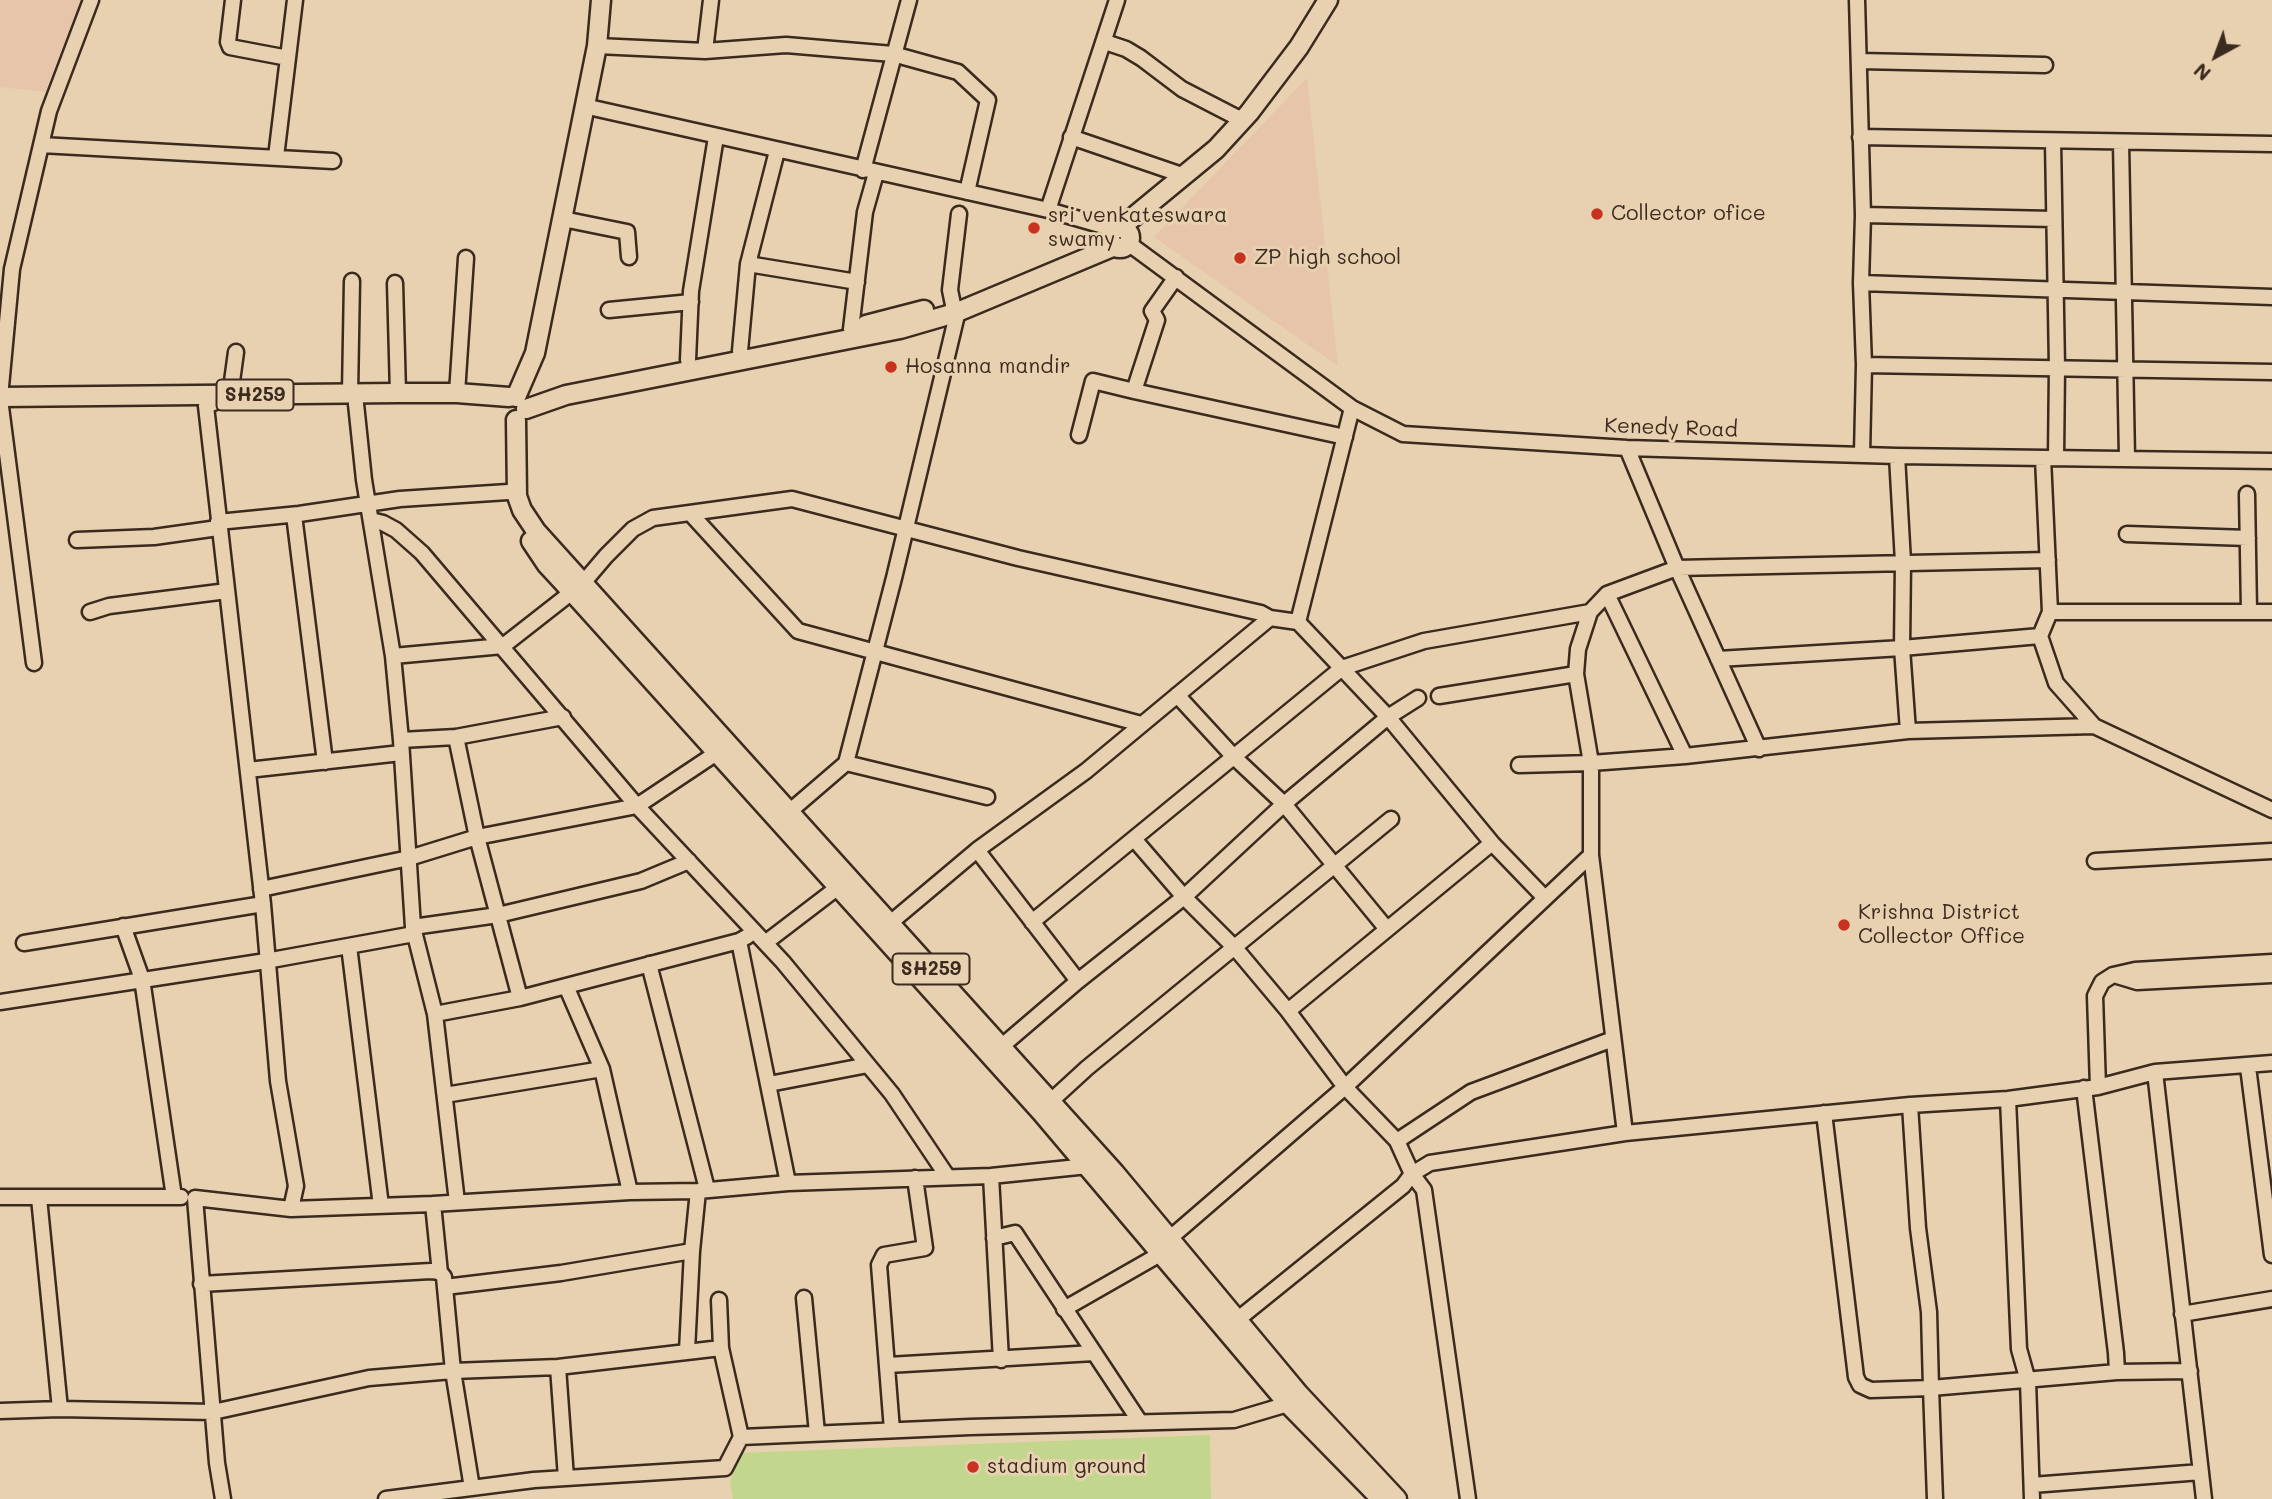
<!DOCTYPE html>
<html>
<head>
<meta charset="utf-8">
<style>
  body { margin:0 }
  #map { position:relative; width:2272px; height:1499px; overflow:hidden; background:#e8d1b1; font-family:Mali,sans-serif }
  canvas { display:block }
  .north { position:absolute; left:2181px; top:21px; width:70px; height:70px; -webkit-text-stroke:5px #e8d1b1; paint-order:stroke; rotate:221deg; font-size:19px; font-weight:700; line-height:28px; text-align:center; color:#3b2a1e }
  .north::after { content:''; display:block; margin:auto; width:24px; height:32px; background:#3b2a1e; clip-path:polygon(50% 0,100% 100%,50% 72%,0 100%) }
</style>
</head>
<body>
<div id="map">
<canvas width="2272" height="1499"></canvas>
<div class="north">N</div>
</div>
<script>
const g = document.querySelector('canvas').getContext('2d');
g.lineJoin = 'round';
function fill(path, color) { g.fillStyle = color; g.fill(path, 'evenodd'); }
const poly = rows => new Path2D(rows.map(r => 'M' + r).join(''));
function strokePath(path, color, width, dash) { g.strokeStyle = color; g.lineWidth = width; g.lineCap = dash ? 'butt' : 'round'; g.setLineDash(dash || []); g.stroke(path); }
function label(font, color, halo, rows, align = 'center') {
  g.font = font + ' Mali,sans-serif'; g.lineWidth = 6; g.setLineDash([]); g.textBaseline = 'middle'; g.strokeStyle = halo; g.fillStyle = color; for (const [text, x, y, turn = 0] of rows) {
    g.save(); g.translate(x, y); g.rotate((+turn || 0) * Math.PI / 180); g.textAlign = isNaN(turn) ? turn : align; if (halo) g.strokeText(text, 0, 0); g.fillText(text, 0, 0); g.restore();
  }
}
const built = poly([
  [0,0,81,0,45,92,0,87],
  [1307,78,1338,366,1154,237]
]);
const green = poly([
  [1210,1435,1211,1499,733,1499,730,1482,739,1453]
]);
const minor = poly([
  [233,0,228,42,230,47,288,58],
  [1857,0,1863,215,1861,283,1864,365,1862,454],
  [1105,42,1126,49,1141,58,1182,89,1242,120],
  [597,46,705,51,786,45,893,54,958,72,988,100,967,192],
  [705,51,711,0],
  [1860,61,2045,65],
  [584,106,1048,210,1114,229],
  [1071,137,1185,176],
  [1860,137,2272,144],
  [2053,142,2057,367,2056,458],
  [2121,143,2127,458],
  [41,145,333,161],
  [276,157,295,0],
  [863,170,909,0],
  [1048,210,1117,0],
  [1863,215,2054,219],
  [563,219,627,232,629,257],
  [1128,243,1352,408,1403,434,1627,448,1897,456,2272,461],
  [748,264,857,282],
  [395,283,398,393],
  [1861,283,2272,297],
  [609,310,691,302],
  [851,329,865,212,876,173],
  [740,351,748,264,777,151],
  [236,352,230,396,206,406,263,904,278,1081,296,1186,291,1209],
  [688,360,691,291,716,137],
  [1864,365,2272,372],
  [1134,391,1345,437],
  [350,393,352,281],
  [457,393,466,258],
  [0,397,12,269,49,111,91,0],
  [356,404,364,480,393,656,401,740,413,927,435,1014,457,1202],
  [1,407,34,663],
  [1079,435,1093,381,1134,391,1157,320,1152,311,1176,277],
  [1897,456,1903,562,1902,648,1908,731],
  [2043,458,2050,612,2040,636,2056,683,2094,726,2272,810],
  [2247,494,2249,611],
  [690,513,798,631,1141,724],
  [294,515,325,762],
  [371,520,383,523,396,530,422,553,637,806,783,962,892,1094,947,1176],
  [218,522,299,514,400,499,508,492],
  [2127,534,2248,538],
  [77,540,154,537,218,528],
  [583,583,606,556,633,529,653,518,792,499,1018,558,1261,613,1270,618],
  [1607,594,1685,756],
  [90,612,109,606,227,591],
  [2050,612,2272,612],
  [1298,622,1352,408],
  [393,656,503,646,572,592],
  [1718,659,1902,648,2040,636],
  [1177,695,1234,757,1284,804,1386,928],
  [1439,696,1576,674],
  [401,740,456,737,563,717],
  [1759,749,1677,568,2048,560],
  [846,763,987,797],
  [1519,765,1591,763,1685,756,1908,731,2094,726],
  [248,770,401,753],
  [789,812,846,763,894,578,956,319,950,290,959,214],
  [1134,839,1184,897,1284,804,1388,717,1418,698],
  [977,850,1086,771,1270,618,1298,622,1388,717,1492,843,1544,897],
  [2095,861,2272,851],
  [261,889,409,858,477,837,637,806,718,752],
  [1032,922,1342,668,1424,641,1590,612],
  [889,924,977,850,1078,981],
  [123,926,142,979,174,1197],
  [413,927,498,915,641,881,689,861],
  [739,941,788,1183],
  [24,943,263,904],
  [765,943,837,888],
  [349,946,381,1206],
  [649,964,707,1189],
  [2114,975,2137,982,2272,975],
  [566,986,602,1069,630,1192],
  [520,998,739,941,748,936],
  [0,1002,266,961,414,934],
  [1288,1011,1492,843],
  [435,1014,520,998,477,837,456,737],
  [994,1050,1002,1046,1078,981,1184,897,1236,949,1288,1011,1345,1087,1397,1141],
  [2248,1067,2272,1255],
  [2155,1072,2272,1063],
  [769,1084,868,1065],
  [2098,1087,2155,1072,2204,1499],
  [2084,1088,2116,1353,2117,1372],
  [445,1095,602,1069],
  [2008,1099,2019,1349,2028,1381,2032,1499],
  [1051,1101,1087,1068,1391,819],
  [1910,1105,1918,1228,1929,1312,1931,1388,2117,1372,2190,1371],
  [1824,1113,1856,1377,1860,1385,1871,1390,1931,1388,1935,1499],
  [1625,1133,1591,855,1591,763,1576,674,1578,649,1590,612,1607,594,1677,568,1627,448],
  [991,1176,1001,1360],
  [0,1197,181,1197],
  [39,1198,60,1409],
  [433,1204,440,1273],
  [994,1238,1015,1233,1140,1422],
  [1169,1239,1345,1087,1591,855],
  [201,1284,431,1271,440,1272,444,1277,453,1371,472,1488],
  [445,1287,561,1273,692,1251],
  [804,1298,817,1433],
  [719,1300,721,1348],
  [1064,1309,1162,1253],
  [2182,1314,2272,1299],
  [1237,1320,1403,1186,1412,1174,1397,1141,1471,1092,1613,1039],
  [687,1351,692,1251,698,1191],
  [888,1365,1094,1353],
  [558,1367,566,1478],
  [0,1411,60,1409,213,1412,369,1378,453,1371,558,1367,721,1348,741,1437],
  [892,1430,879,1265,884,1255,925,1248,915,1178],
  [2032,1485,2201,1472],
  [223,1499,217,1463,195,1198,291,1209,433,1204,630,1192,698,1191,788,1183,991,1176,1088,1166,1092,1163],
  [386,1499,534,1480,725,1468,741,1437,970,1427,1234,1420,1288,1404],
  [1468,1499,1424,1190,1412,1174,1430,1163,1625,1133,1910,1105,2008,1099,2098,1087,2095,996,2102,982,2113,975,2135,970,2272,962]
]);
const major = poly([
  [1120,228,1216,149,1249,113,1299,47,1328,0],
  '1110 238a10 10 0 1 1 20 0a10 10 0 1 1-20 0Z',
  [866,325,924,310],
  [0,397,398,393,457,393,509,397],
  [516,397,535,353,597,46,601,0],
  [526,409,566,395,900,329,955,313,1115,246],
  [516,420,517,496,522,510,536,531,1115,1173,1299,1394,1397,1499],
  [531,541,547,565,572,592,1041,1112,1288,1404,1381,1499]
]);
const markers = [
  [1597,214,7,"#c8321e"],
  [1034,228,7,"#c8321e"],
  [1240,258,7,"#c8321e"],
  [891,367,7,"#c8321e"],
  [1844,925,7,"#c8321e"],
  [973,1467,7,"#c8321e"]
];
const shields = [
  [255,395,77],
  [931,969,77]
];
const shieldNames = [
  ["SH259",255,395],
  ["SH259",931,969]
];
const poiNames = [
  ["Collector ofice",1611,214],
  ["sri venkateswara",1048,216],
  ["swamy",1048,240],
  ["ZP high school",1254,258],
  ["Hosanna mandir",905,367],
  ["Krishna District",1858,913],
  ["Collector Office",1858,937],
  ["stadium ground",987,1467]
];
const streetNames = [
  ["Kenedy Road",1671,428,2]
];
fill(built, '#e6c5ab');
fill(green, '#c2d78d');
strokePath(minor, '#3b2a1e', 19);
strokePath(major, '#3b2a1e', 23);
strokePath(minor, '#e8d1b1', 14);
strokePath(major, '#e8d1b1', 18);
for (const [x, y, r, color] of markers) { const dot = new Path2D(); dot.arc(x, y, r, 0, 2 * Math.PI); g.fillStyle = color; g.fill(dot); strokePath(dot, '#e8d1b1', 2.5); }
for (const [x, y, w] of shields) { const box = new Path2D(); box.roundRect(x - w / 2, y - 15.5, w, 31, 5); g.fillStyle = '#e8d1b1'; g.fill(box); strokePath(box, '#3b2a1e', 2); }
label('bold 19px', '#3b2a1e', null, shieldNames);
label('21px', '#3b2a1e', '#e8d1b1', poiNames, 'left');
label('21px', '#3b2a1e', '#e8d1b1', streetNames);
</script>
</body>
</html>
